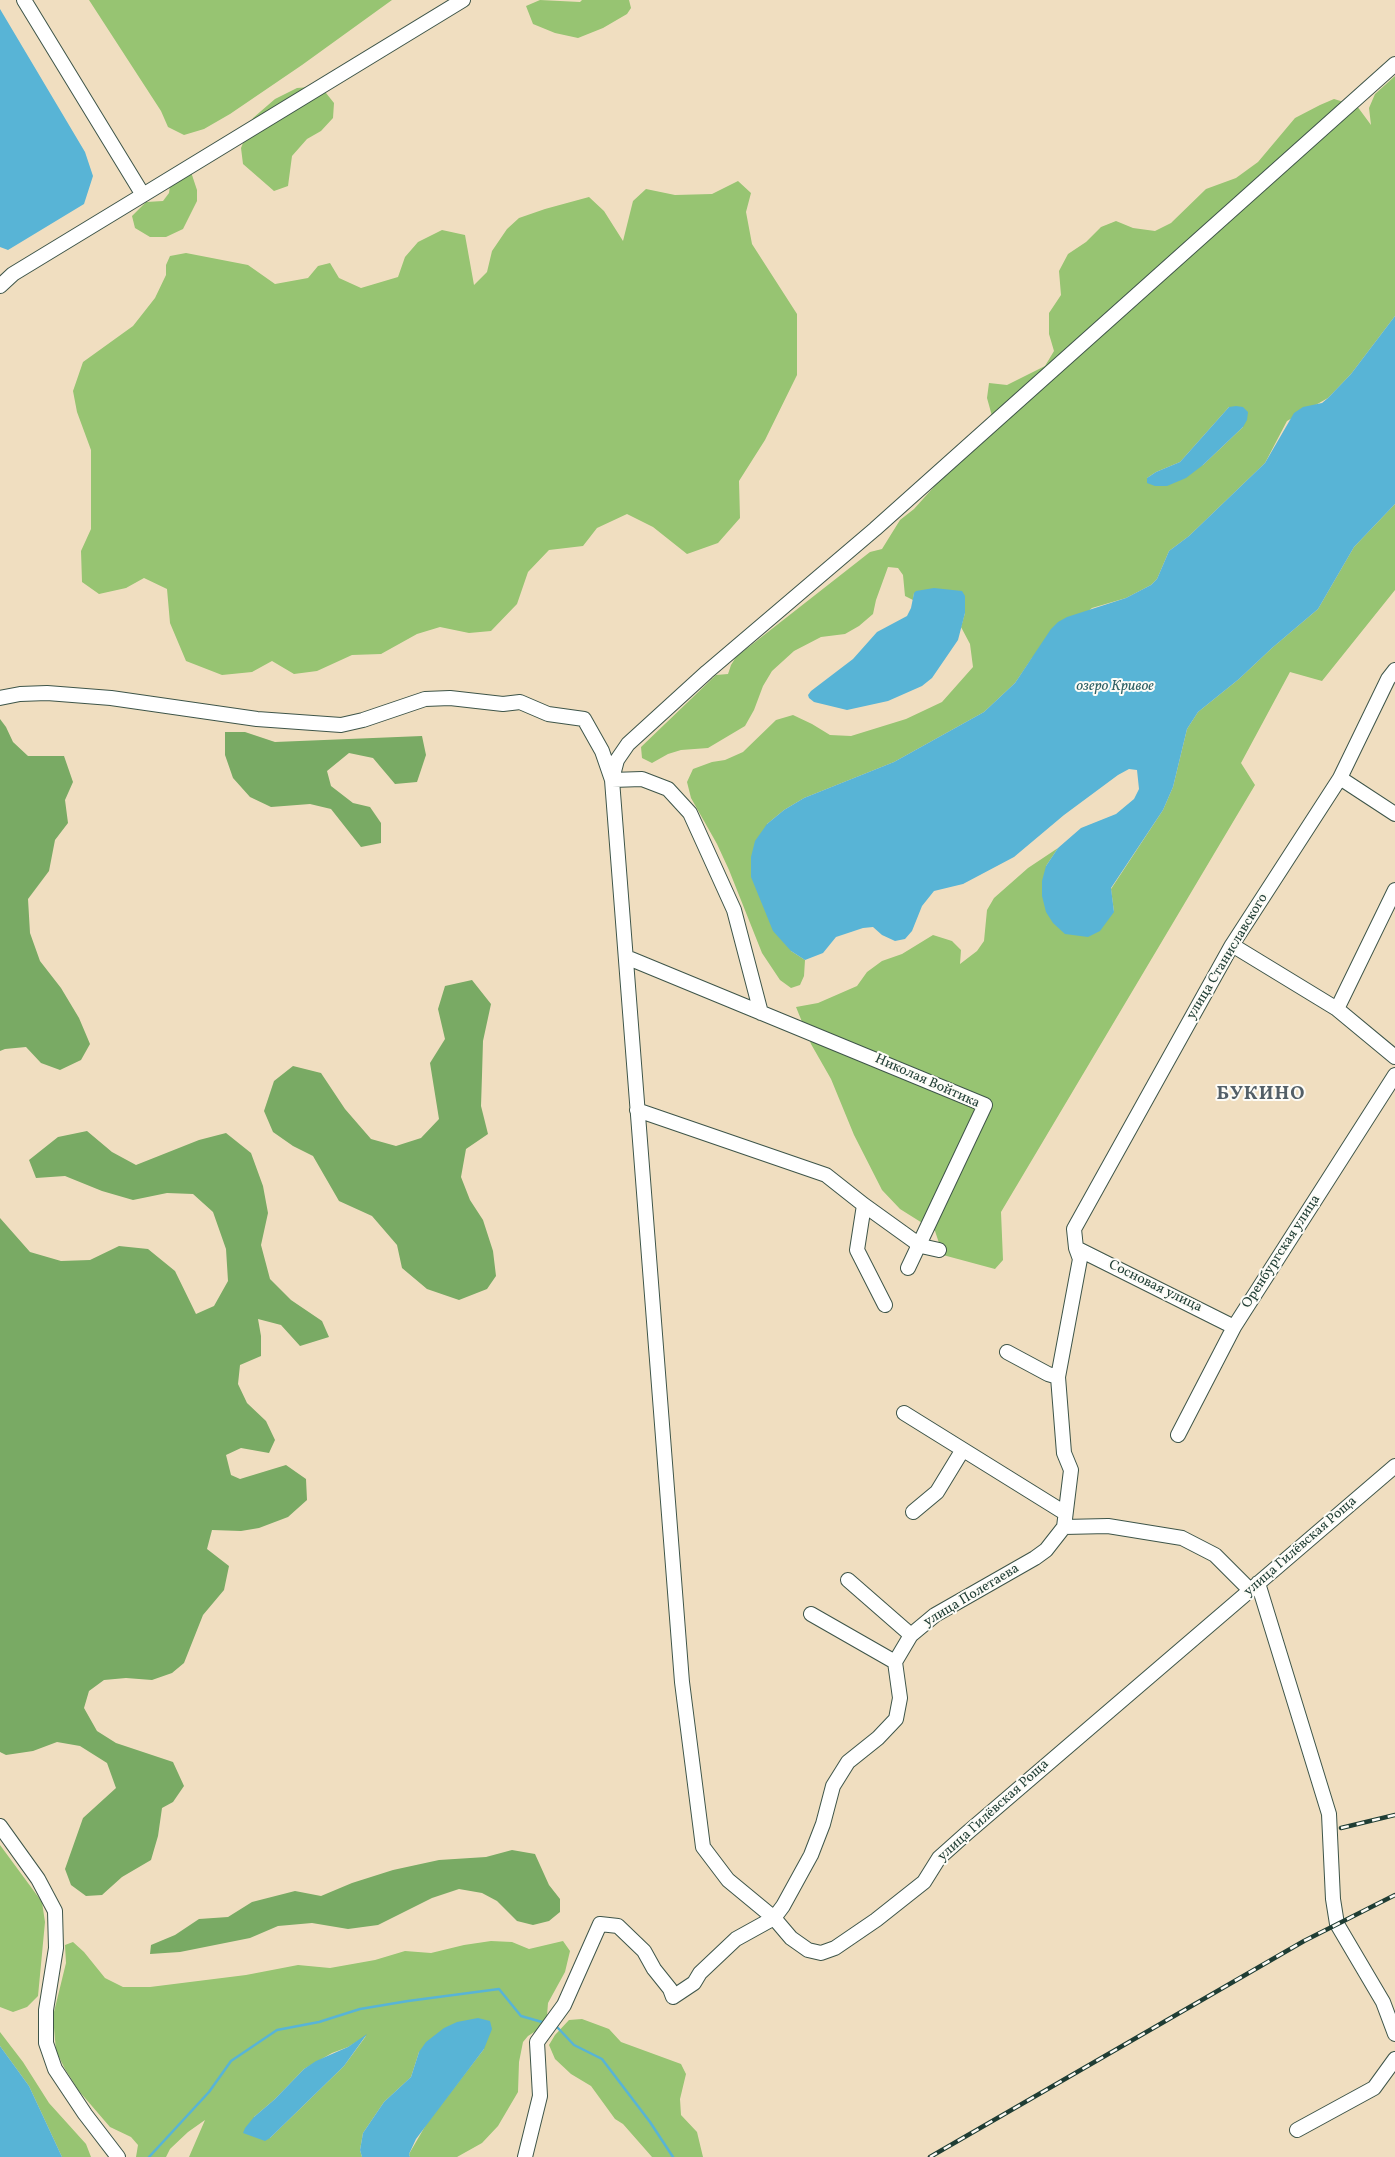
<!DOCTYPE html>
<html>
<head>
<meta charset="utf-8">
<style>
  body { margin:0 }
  canvas { display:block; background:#f0dec0 }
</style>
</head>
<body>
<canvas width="1395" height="2157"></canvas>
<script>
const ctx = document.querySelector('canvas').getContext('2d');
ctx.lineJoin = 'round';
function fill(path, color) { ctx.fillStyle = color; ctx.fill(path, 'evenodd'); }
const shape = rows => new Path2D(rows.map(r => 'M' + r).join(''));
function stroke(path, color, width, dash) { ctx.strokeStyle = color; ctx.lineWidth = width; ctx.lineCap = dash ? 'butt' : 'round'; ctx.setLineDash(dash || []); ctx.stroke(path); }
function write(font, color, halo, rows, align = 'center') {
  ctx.font = font + ' Vollkorn,serif'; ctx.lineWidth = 4; ctx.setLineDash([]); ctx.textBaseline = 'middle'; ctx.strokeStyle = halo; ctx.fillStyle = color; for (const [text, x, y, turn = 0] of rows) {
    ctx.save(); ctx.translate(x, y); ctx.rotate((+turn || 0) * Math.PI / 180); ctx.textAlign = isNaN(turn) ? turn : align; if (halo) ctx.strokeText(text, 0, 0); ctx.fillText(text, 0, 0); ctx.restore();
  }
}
const green = shape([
  [89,0,392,0,302,65,230,114,204,129,184,135,168,127,161,111],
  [540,0,580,2,582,0,629,0,631,8,627,14,603,28,578,38,555,33,533,24,526,6],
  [1395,76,1395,316,1351,374,1328,398,1287,421,1265,463,1189,536,1169,551,1157,579,1151,585,1126,598,1092,608,1032,658,1015,683,984,712,894,762,804,798,784,810,767,824,791,951,805,960,804,976,800,985,791,988,780,980,762,953,729,870,717,844,691,798,687,782,693,769,712,762,725,760,743,752,776,720,793,715,812,724,830,735,851,736,906,719,942,702,973,667,970,644,961,627,965,613,914,593,913,600,905,596,903,575,898,568,888,567,876,600,873,614,859,626,845,634,821,637,794,651,772,671,763,686,754,710,745,726,708,748,681,750,668,754,652,763,642,758,641,747,716,675,728,674,731,665,736,657,856,563,870,552,882,549,900,520,914,509,950,469,992,416,987,398,989,383,1007,385,1045,366,1054,351,1049,334,1049,313,1061,295,1059,271,1068,254,1086,242,1101,227,1116,221,1133,228,1155,231,1171,223,1206,189,1236,178,1258,162,1295,118,1320,105,1334,99,1357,106,1371,125,1369,108,1375,94],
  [1229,407,1243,427,1203,465,1147,478,1156,472,1180,462],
  [310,87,326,93,334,103,333,118,321,131,307,139,292,156,288,186,274,191,243,164,241,148,253,118,275,99,297,88],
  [189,166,197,190,197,201,183,229,166,237,150,237,135,228,132,216,146,202,163,201,169,193,171,178],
  [738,181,751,193,746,212,752,244,797,314,797,375,765,440,739,481,740,518,718,543,687,554,653,527,627,514,597,528,583,546,549,550,528,572,517,604,491,631,469,633,440,627,417,634,381,654,352,655,317,671,294,674,272,661,252,672,222,675,186,661,170,623,167,589,144,578,126,588,99,594,82,582,81,551,91,529,91,450,77,412,73,391,83,362,133,326,155,298,166,275,166,265,170,256,186,253,248,265,275,284,308,278,318,266,330,263,339,278,361,288,398,277,405,257,418,242,442,230,465,235,474,285,487,272,492,251,507,229,519,218,545,209,589,197,604,211,623,241,633,201,646,189,675,195,712,194],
  [1395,504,1395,590,1322,681,1290,672,1241,763,1255,785,1001,1212,1003,1260,995,1269,943,1255,935,1231,900,1209,882,1190,854,1135,831,1079,811,1044,796,1007,818,1003,857,986,867,972,882,961,902,954,933,935,952,941,961,950,960,964,977,951,984,941,987,910,994,898,1028,868,1058,848,1046,866,1114,912,1111,889,1163,810,1173,787,1187,729,1198,712,1239,679,1272,648,1318,609,1354,547],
  [0,1845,42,1902,45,1922,38,1996,27,2007,13,2012,0,2007],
  [491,1941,512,1942,529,1949,563,1941,570,1951,565,1972,548,2003,547,2016,539,2029,528,2036,523,2042,519,2062,518,2092,498,2126,482,2143,457,2157,410,2157,409,2154,427,2123,484,2049,419,2052,411,2077,384,2102,363,2133,360,2150,362,2157,189,2157,205,2120,188,2132,170,2149,166,2157,136,2157,138,2145,131,2137,110,2127,79,2091,65,2069,56,2051,53,2016,66,1963,65,1945,73,1942,84,1952,105,1978,123,1987,150,1987,246,1975,298,1965,330,1968,375,1960,405,1951,431,1953,464,1945],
  [366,2036,344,2066,270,2138,254,2117,275,2099,304,2069,332,2053,348,2047],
  [582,2019,609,2029,621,2042,681,2064,686,2074,680,2099,681,2115,697,2132,703,2157,652,2157,623,2124,615,2119,591,2086,571,2074,555,2059,549,2045,555,2035,569,2020],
  [0,2032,23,2062,49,2103,86,2144,91,2157,62,2157,29,2086,0,2046]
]);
const forest = shape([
  [0,719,6,727,13,742,28,756,64,756,73,782,65,800,68,823,55,840,49,871,28,899,30,933,40,961,61,988,79,1018,90,1044,81,1060,60,1070,41,1063,26,1047,5,1049,0,1051],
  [225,732,245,732,275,742,422,736,426,755,417,782,395,784,373,758,349,753,327,771,331,786,353,803,370,807,381,823,381,843,361,847,331,809,310,804,271,807,250,797,233,778,225,755],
  [472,980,491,1004,483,1041,482,1075,481,1106,488,1134,466,1149,461,1177,470,1200,483,1220,493,1251,496,1276,487,1289,459,1300,427,1289,402,1268,397,1245,372,1216,339,1201,313,1156,293,1146,273,1132,264,1111,274,1081,293,1066,321,1073,345,1109,371,1139,396,1146,421,1138,439,1119,430,1063,445,1039,438,1009,445,986],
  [87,1131,112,1152,136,1165,199,1140,226,1133,251,1153,263,1186,268,1213,261,1245,270,1279,291,1300,322,1321,329,1337,300,1346,281,1325,258,1319,261,1336,261,1356,240,1365,238,1384,247,1403,266,1421,275,1440,269,1453,241,1448,226,1455,231,1475,240,1479,286,1465,306,1479,307,1500,288,1517,259,1528,241,1531,212,1530,207,1549,229,1566,224,1590,203,1615,184,1663,172,1673,152,1680,126,1678,104,1680,89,1691,84,1708,97,1731,116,1743,173,1762,184,1786,173,1802,162,1808,158,1836,151,1860,122,1877,102,1895,86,1896,71,1885,65,1869,83,1818,116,1788,107,1763,80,1746,57,1742,33,1751,6,1755,0,1752,0,1218,30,1252,61,1261,90,1260,119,1246,148,1249,175,1271,196,1314,214,1306,228,1281,226,1249,213,1212,193,1194,167,1193,133,1200,102,1191,65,1176,36,1178,29,1160,58,1137],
  [512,1850,535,1854,549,1885,560,1899,560,1912,549,1921,533,1925,517,1921,497,1901,482,1893,459,1889,432,1898,378,1925,348,1929,312,1923,278,1926,250,1938,180,1952,150,1954,151,1945,175,1935,199,1919,228,1917,252,1902,295,1891,321,1896,352,1883,393,1870,439,1860,486,1857]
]);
const water = shape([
  [0,9,85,152,93,176,84,204,8,250,0,247],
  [1395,316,1395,504,1354,547,1318,609,1272,648,1239,679,1198,712,1187,729,1173,787,1163,810,1111,888,1114,912,1100,931,1088,937,1065,934,1053,923,1046,912,1042,896,1042,881,1046,866,1058,848,1081,828,1116,814,1134,799,1139,789,1137,770,1129,769,1118,775,1064,815,1014,857,963,884,934,891,922,906,912,931,905,939,895,941,882,935,873,927,863,928,836,937,823,953,805,960,791,951,773,931,751,877,751,857,755,841,767,824,784,810,804,798,894,762,984,712,1015,683,1051,629,1058,622,1067,617,1126,598,1151,585,1157,579,1169,551,1189,536,1265,463,1294,413,1303,407,1322,403,1328,398,1351,374],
  [1236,406,1243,407,1248,412,1247,420,1243,427,1203,465,1186,478,1167,486,1155,486,1147,483,1147,478,1156,472,1180,462,1229,407],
  [934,588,962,591,965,596,965,613,958,640,932,678,922,686,888,701,847,710,814,702,809,698,808,695,811,691,853,659,877,632,907,616,911,608,914,593,916,591],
  [478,2018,490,2021,492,2029,484,2049,416,2139,409,2154,410,2157,362,2157,360,2150,363,2133,384,2102,411,2077,419,2052,426,2042,444,2028,457,2022],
  [367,2034,344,2066,270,2138,265,2141,243,2133,245,2128,254,2117,275,2099,304,2069,316,2061,348,2047],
  [0,2046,29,2086,62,2157,0,2157]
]);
const stream = shape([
  [557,2027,574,2045,602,2059,650,2122,673,2157],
  [149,2157,209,2092,231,2061,277,2030,319,2022,360,2009,408,2001,499,1989,521,2016,542,2022]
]);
const minor = shape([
  [143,195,463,0],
  [0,286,13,274,143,195,24,0],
  [0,698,20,694,47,693,111,698,257,719,341,725,363,720,425,699,450,698,503,704,520,702,548,714,584,719,602,751,612,780,682,1682,703,1847,728,1880,774,1918,791,1938,808,1950,821,1953,835,1948,876,1920,924,1882,939,1858,967,1833,1395,1466],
  [1340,778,1395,814],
  [612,779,617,760,628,744,707,672,875,529,1395,64],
  [612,780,642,779,668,789,690,813,734,910,761,1013],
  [1232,945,1337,1009,1395,1057],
  [626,957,985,1105,908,1268],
  [1337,1009,1395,890],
  [637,1110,826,1175,864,1205,857,1250,885,1305],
  [864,1205,921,1246,939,1250],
  [1076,1248,1234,1327],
  [1007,1352,1048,1374,1058,1377],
  [904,1413,1065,1513],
  [1178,1435,1234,1327,1395,1075],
  [913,1512,937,1492,962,1451],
  [1064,1527,1108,1526,1182,1538,1215,1555,1250,1590],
  [848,1580,911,1635],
  [1258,1583,1329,1814,1333,1899,1337,1924,1383,2002,1395,2034],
  [811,1614,895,1662],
  [0,1826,38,1879,55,1911,56,1948,46,2010,46,2043,55,2069,85,2114,118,2157],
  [1297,2130,1374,2088,1395,2059],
  [525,2157,540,2096,537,2042,564,2005,600,1924,618,1926,644,1951,654,1969,670,1989,673,1997,694,1983,700,1973,736,1939,774,1918,783,1906,811,1855,823,1824,833,1786,848,1762,878,1738,896,1719,900,1698,895,1662,911,1635,935,1615,1035,1558,1046,1550,1064,1527,1071,1470,1064,1453,1058,1377,1080,1259,1076,1248,1074,1229,1232,945,1340,778,1388,679,1395,670]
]);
const rail = shape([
  [1341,1828,1395,1815],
  [930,2157,1304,1941,1395,1895]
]);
const streetNames = [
  ["улица Станиславского",1228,957,-59],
  ["Николая Войтика",927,1082,24],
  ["Оренбургская улица",1282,1252,-57],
  ["Сосновая улица",1155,1287,26],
  ["улица Гилёвская Роща",1301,1547,-41],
  ["улица Полетаева",972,1596,-31],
  ["улица Гилёвская Роща",994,1811,-42]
];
const waterNames = [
  ["озеро Кривое",1115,687]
];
const districtNames = [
  ["БУКИНО",1261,1096]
];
fill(green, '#97c472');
fill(forest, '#79aa64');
fill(water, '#58b4d6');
stroke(stream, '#58b4d6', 2.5);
stroke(minor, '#3e5549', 16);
stroke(minor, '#fff', 14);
stroke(rail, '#1f3d34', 4.5);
stroke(rail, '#fdfcf7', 2.5, [8]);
write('14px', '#1f3d34', '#fdfcf7', streetNames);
write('italic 15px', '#306165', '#fdfcf7', waterNames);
ctx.letterSpacing = '1px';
write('bold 19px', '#535f67', '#fdfcf7', districtNames);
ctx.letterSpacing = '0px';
</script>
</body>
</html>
